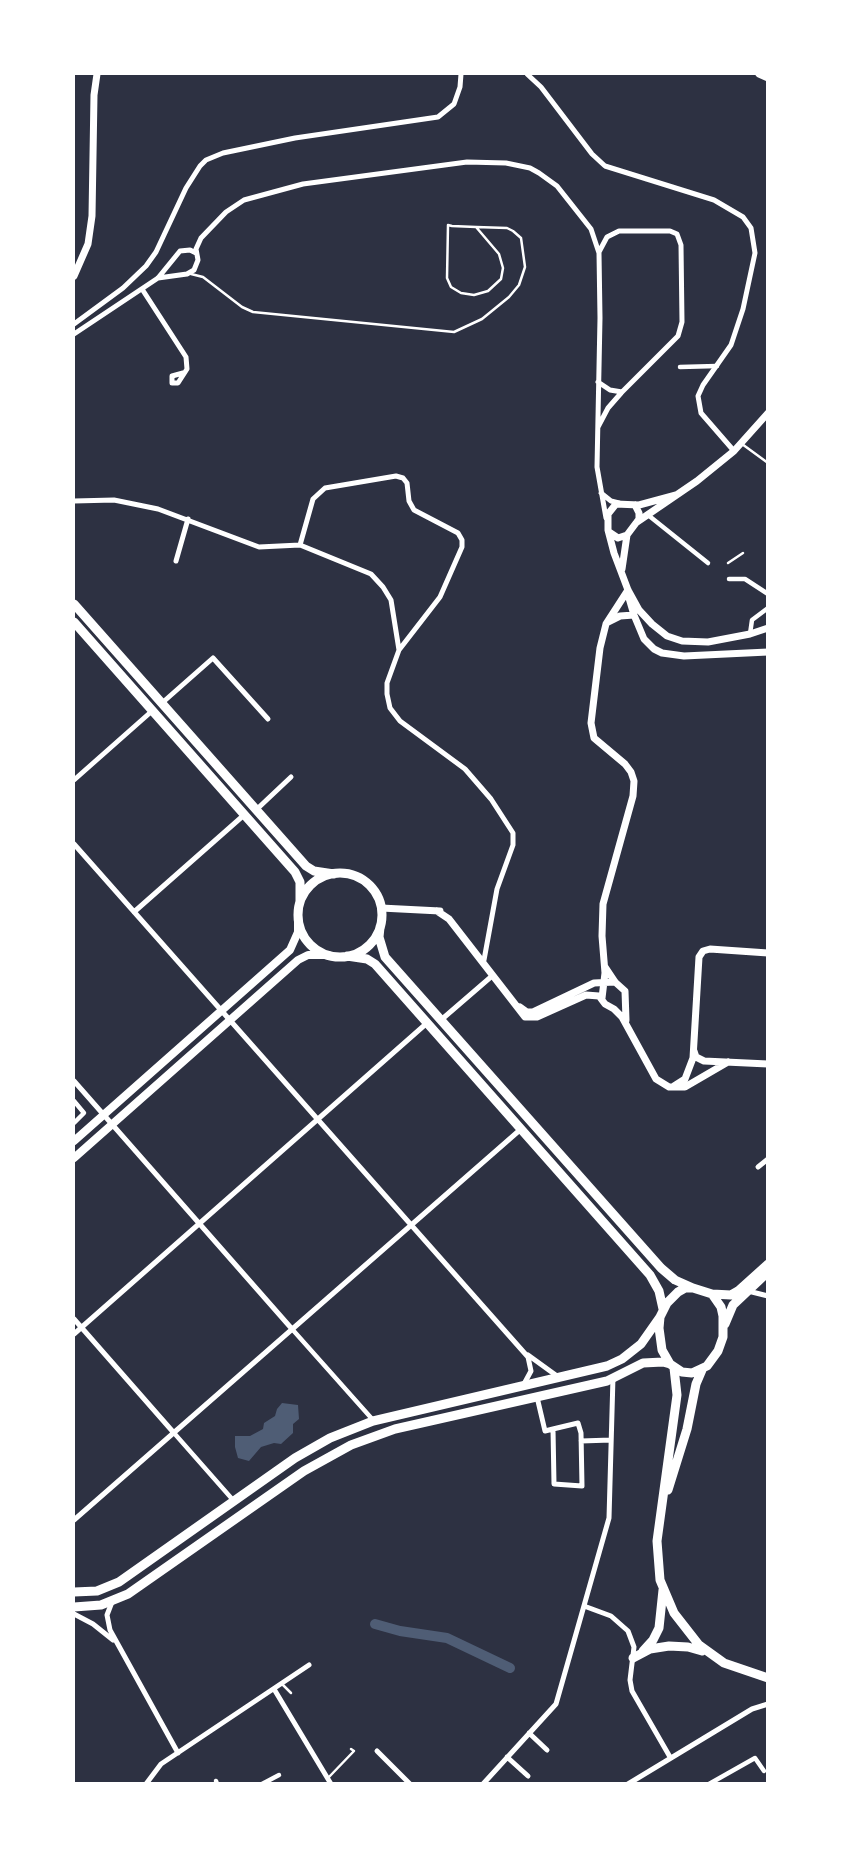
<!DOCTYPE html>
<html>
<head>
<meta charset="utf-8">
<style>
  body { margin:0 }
  #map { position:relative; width:841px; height:1857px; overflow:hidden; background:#2d3142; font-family:"Zilla Slab",serif }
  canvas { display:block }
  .frame { position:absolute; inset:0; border:75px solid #fff; pointer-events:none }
</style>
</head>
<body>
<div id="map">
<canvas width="841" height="1857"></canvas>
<div class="frame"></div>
</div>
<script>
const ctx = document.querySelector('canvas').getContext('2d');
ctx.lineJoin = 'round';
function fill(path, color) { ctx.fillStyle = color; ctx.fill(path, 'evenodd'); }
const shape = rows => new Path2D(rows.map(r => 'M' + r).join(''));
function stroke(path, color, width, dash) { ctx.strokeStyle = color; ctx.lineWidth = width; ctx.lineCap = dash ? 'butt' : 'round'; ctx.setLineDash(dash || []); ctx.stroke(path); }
const water = shape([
  [282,1403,298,1405,299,1419,293,1424,293,1433,281,1444,274,1443,261,1447,249,1461,238,1458,235,1447,235,1436,250,1436,263,1429,264,1423,275,1416,277,1409]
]);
const canal = shape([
  [375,1624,400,1631,447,1638,510,1668]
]);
const service = shape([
  [191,274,203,277,242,307,253,312,454,332,482,319,509,297,519,285,525,267,521,238,513,231,507,228,476,227,452,226,448,225,447,278,451,287,461,293,474,295,488,291,501,279,503,268,499,254,476,227],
  [742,444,768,463],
  [728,563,743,553],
  [282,1684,291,1693],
  [329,1777,354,1751,351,1749]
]);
const pedestrian = shape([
  [680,367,717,366],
  [648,515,708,563],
  [729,579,745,579,768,594],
  [750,634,752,620,768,608],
  [74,1101,84,1113,74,1123],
  [292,1329,373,1420],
  [174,1433,233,1500],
  [216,1781,217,1784],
  [262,1784,279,1775],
  [709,1784,755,1758,764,1771]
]);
const minor = shape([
  [527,74,541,87,592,154,605,166,714,200,743,217,751,228,755,253,743,309,731,345,703,385,698,396,701,413,734,451],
  [158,278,187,274,194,270,198,260,196,249,201,238,226,212,244,200,303,184,467,162,506,163,530,168,539,173,557,186,591,229,599,253,600,318,597,467,606,518],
  [142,289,186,357,187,369,178,383,172,383,172,376,183,373],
  [74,324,123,288,146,266,156,252,186,188,200,166,206,160,223,153,295,138,438,117,454,104,460,87,461,74],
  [74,334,158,278,180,251,190,250,196,253],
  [598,382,610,390,622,392],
  [598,427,608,408,622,392,678,336,682,322,681,245,677,234,670,231,619,231,607,237,599,252],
  [601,493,611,501,619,503],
  [74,501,114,500,158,509,259,547,300,545,371,574,383,587,391,600,399,650,387,683,387,694,390,708,400,721,465,769,491,799,513,833,513,845,497,889,484,960],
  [300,545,313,499,325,488,396,476,403,478,407,483,409,501,414,510,458,533,462,540,462,547,440,597,399,650],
  [176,561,188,519],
  [162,703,213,658,268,719],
  [74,780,152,711],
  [256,810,291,777],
  [74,844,528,1357,531,1371,524,1384],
  [134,912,244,815],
  [441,1020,492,976],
  [74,1081,292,1329],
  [758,1167,768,1159],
  [748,1291,768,1296],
  [74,1319,174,1433],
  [74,1334,427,1023],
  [528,1355,557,1376],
  [537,1397,545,1431,553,1429,578,1423,581,1433,582,1486,554,1484,553,1429],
  [581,1441,611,1440],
  [74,1520,521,1129],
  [112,1602,107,1615,110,1630,178,1753],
  [584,1606,611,1616,628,1631,634,1647,630,1680,632,1691,670,1757],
  [74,1614,93,1624,113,1640],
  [274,1689,331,1784],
  [529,1733,547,1750],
  [377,1751,410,1784],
  [507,1757,528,1776],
  [146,1784,161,1764,309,1665],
  [483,1784,556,1704,609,1518,613,1377],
  [628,1784,752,1709,768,1704]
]);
const tertiary = shape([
  [759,74,768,78],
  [74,276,88,244,92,216,94,95,97,74],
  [676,495,639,505,616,504,608,514,608,530,614,553,628,590,639,610,652,624,667,636,682,641,708,642,750,634,768,628],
  [637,522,697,481,734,451,768,413],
  [609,532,618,538,627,535,639,519,639,513,635,505],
  [622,569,627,535],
  [629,598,634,615,644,639,654,649,662,653,684,656,768,652],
  [608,622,620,616,634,615],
  [381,908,440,911],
  [437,911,449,919,525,1017,537,1017,586,995,599,996,605,1004,614,1009,622,1017,656,1079,669,1087,685,1087,728,1062],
  [605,967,615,982,625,991,626,1020],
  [602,998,605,973,602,936,603,904,633,796,634,781,631,772,625,764,594,738,591,723,600,648,606,624,628,590],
  [520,1007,527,1012,533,1012,594,983,615,982],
  [694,1051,696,1057,704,1061,768,1064],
  [674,1086,685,1079,693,1058,699,957,703,951,710,949,768,953]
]);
const secondary = shape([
  [74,1141,290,950,298,932,298,922],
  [74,1158,298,960,308,955,328,955]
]);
const primary = shape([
  [74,604,306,866,314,871,334,874],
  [74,622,295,872,300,882,300,902],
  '298 915a42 42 0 1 1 84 0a42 42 0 1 1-84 0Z',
  [380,927,379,937,385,957,661,1268,675,1280,693,1288],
  [347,956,367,959,375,964,650,1275,659,1291,663,1309],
  [685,1288,693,1288,712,1294,721,1307,723,1316,723,1337,718,1351,707,1366,692,1373,682,1372,670,1364,662,1350,659,1328,660,1317,667,1303,678,1292,685,1288],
  [712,1294,731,1295,738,1291,768,1264],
  [725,1324,733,1305,768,1272],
  [674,1368,677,1395,657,1541,660,1580,674,1613,699,1645,724,1663,768,1678],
  [668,1490,687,1429,696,1384,702,1370],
  [74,1592,97,1591,119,1582,295,1458,330,1438,373,1421,607,1366,622,1359,641,1344,660,1317],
  [74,1607,101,1605,128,1594,304,1471,351,1445,395,1429,607,1381,643,1363,663,1362,670,1364],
  [643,1651,653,1640,659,1628,663,1590],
  [633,1658,650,1649,669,1646,688,1647,702,1651]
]);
fill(water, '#4f5d75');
stroke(canal, '#4f5d75', 10);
stroke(service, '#fff', 2.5);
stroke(pedestrian, '#fff', 4.5);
stroke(minor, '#fff', 5);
stroke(tertiary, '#fff', 7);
stroke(secondary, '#fff', 8);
stroke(primary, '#fff', 9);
</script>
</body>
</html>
